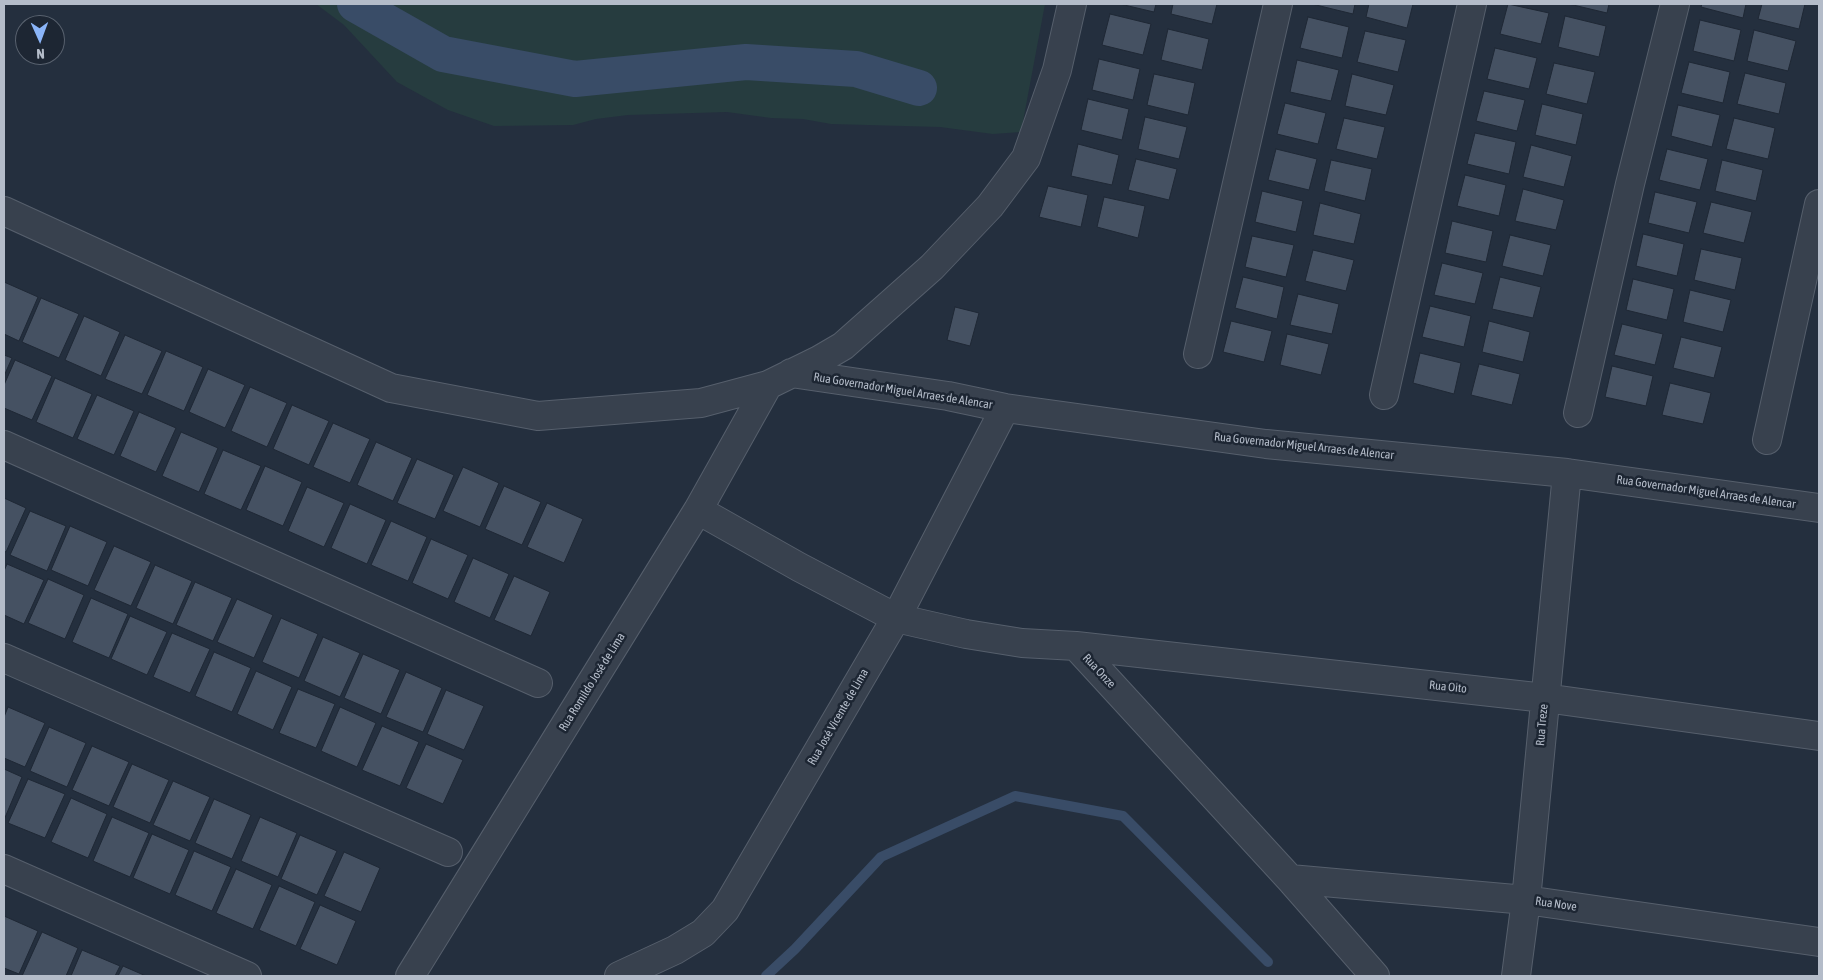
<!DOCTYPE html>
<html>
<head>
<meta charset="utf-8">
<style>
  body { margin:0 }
  #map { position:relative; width:1823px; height:980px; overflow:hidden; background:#242f3e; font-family:"Asap Condensed",sans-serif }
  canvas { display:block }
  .frame { position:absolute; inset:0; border:5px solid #b4bcc9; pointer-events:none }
  .north { position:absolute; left:15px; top:15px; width:50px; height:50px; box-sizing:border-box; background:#1d2633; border:1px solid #59626f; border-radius:50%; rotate:178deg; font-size:14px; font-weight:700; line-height:20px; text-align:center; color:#b4bcc9 }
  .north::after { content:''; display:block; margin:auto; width:18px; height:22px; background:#8ab4f8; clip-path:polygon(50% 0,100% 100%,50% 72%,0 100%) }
</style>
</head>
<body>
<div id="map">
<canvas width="1823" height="980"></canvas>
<div class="frame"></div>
<div class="north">N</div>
</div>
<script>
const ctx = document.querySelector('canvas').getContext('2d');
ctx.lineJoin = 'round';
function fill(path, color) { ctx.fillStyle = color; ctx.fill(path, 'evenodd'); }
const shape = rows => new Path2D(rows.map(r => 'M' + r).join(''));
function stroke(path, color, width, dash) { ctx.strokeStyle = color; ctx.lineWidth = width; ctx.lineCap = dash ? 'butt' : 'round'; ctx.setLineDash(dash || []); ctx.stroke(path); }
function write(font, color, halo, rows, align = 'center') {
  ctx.font = font + ' "Asap Condensed",sans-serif'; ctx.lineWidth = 5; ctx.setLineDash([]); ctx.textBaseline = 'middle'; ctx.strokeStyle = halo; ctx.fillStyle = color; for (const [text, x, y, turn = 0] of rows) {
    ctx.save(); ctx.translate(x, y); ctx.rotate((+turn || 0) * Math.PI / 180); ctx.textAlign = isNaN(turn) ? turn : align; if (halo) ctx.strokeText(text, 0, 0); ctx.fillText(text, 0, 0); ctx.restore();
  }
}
const green = shape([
  [316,4,1045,4,1021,132,993,134,940,127,831,124,803,119,771,118,727,112,628,115,596,119,573,125,494,126,448,110,397,82,344,25]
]);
const stream = shape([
  [766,976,795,949,881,857,1015,796,1123,816,1268,962]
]);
const canal = shape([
  [355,4,443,54,575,79,746,62,856,69,919,88]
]);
const building = shape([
  [1120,4,1156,4,1154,12,1120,4],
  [1173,4,1217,4,1212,24,1171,14,1173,4],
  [1312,4,1355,4,1353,14,1312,4],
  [1369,4,1413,4,1407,28,1366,17,1369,4],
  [1508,4,1549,13,1541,44,1500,34,1508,4],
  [1569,4,1609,4,1607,13,1569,4],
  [1702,4,1746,4,1743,18,1701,7,1702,4],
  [1762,4,1805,4,1799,29,1758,19,1762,4],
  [1110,14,1151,24,1143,55,1102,45,1110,14],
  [1565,16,1606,26,1599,57,1558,47,1565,16],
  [1308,17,1349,27,1342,58,1300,48,1308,17],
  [1700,20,1741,30,1734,61,1693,51,1700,20],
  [1168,29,1209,39,1202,70,1161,60,1168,29],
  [1754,30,1796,41,1788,71,1747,61,1754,30],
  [1365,31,1406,40,1398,72,1357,62,1365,31],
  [1495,48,1537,58,1529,89,1487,79,1495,48],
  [1099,59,1140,69,1133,100,1092,90,1099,59],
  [1297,60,1339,70,1331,101,1290,92,1297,60],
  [1689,62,1730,72,1723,103,1681,93,1689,62],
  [1554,63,1595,72,1587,104,1546,94,1554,63],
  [1745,73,1786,83,1779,114,1737,104,1745,73],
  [1154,74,1195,83,1188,115,1147,105,1154,74],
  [1352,74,1394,85,1386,115,1345,106,1352,74],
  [1484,91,1525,100,1517,131,1476,121,1484,91],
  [1088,99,1129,109,1122,140,1081,130,1088,99],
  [1285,103,1326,113,1318,144,1277,134,1285,103],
  [1542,104,1583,114,1576,145,1535,135,1542,104],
  [1678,105,1720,115,1712,147,1671,136,1678,105],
  [1145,117,1187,127,1179,159,1138,149,1145,117],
  [1344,118,1385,127,1377,159,1336,149,1344,118],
  [1734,118,1775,128,1768,159,1726,149,1734,118],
  [1475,133,1516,142,1509,174,1467,164,1475,133],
  [1078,144,1119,155,1112,185,1071,176,1078,144],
  [1531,145,1572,156,1564,187,1523,177,1531,145],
  [1276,149,1317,159,1309,190,1268,180,1276,149],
  [1667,149,1708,159,1700,190,1659,180,1667,149],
  [1136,159,1177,169,1169,200,1128,190,1136,159],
  [1331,160,1372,169,1365,201,1324,191,1331,160],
  [1722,160,1763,170,1756,201,1715,191,1722,160],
  [1465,175,1506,185,1499,216,1457,206,1465,175],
  [1048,186,1088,195,1081,227,1039,217,1048,186],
  [1523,189,1564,200,1556,230,1515,221,1523,189],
  [1262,191,1303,201,1296,232,1255,222,1262,191],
  [1655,192,1697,202,1689,233,1648,223,1655,192],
  [1104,197,1145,206,1138,238,1097,227,1104,197],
  [1711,202,1752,212,1744,243,1703,233,1711,202],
  [1320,203,1361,214,1354,244,1313,235,1320,203],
  [1452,221,1493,231,1486,262,1445,253,1452,221],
  [1643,234,1684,244,1677,276,1636,266,1643,234],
  [1510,235,1551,245,1543,276,1502,266,1510,235],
  [1252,236,1294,245,1286,277,1245,267,1252,236],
  [1701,249,1742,258,1735,290,1694,280,1701,249],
  [1313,250,1354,260,1346,291,1305,281,1313,250],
  [1442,263,1483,273,1475,304,1434,295,1442,263],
  [1243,277,1284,287,1277,319,1235,308,1243,277],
  [1500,277,1541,287,1533,318,1492,309,1500,277],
  [1633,279,1674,289,1667,320,1626,310,1633,279],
  [4,282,38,297,19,341,4,334,4,282],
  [1690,290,1731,300,1723,332,1683,322,1690,290],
  [1298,294,1339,304,1332,334,1290,325,1298,294],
  [41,298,79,314,59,358,22,342,41,298],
  [1430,306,1471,316,1464,347,1422,337,1430,306],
  [955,307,979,313,970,346,947,340,955,307],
  [84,316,120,332,101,376,65,360,84,316],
  [1231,321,1272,331,1264,362,1223,352,1231,321],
  [1489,321,1530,332,1523,362,1482,352,1489,321],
  [1622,324,1663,334,1655,365,1614,355,1622,324],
  [1287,334,1329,344,1321,375,1280,365,1287,334],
  [125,335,162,351,142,394,105,379,125,335],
  [1681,337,1722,347,1714,378,1673,368,1681,337],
  [166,351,203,367,184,411,147,395,166,351],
  [1420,353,1461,363,1454,394,1413,383,1420,353],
  [4,355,12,358,4,376,4,355],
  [15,360,52,376,32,420,4,408,4,385,15,360],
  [1479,364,1520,374,1512,405,1471,395,1479,364],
  [1612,366,1653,376,1646,406,1605,397,1612,366],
  [208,369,245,385,225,428,189,412,208,369],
  [55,378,92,394,73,438,36,422,55,378],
  [1670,383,1711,393,1703,424,1662,415,1670,383],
  [250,387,287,403,267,447,231,431,250,387],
  [97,395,134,411,114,455,77,439,97,395],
  [292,405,329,421,309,465,273,449,292,405],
  [139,412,176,428,156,472,120,456,139,412],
  [333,423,370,439,350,483,313,467,333,423],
  [181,432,218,448,199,492,162,476,181,432],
  [376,442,412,458,393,501,357,485,376,442],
  [223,450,261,466,241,510,204,494,223,450],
  [417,459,454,475,435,519,397,503,417,459],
  [265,466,302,482,283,526,246,510,265,466],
  [463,467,499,483,480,527,443,511,463,467],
  [504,486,541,502,522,545,485,529,504,486],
  [307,487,344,503,324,547,288,531,307,487],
  [4,498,26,508,6,552,4,551,4,498],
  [547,503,583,519,564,563,527,547,547,503],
  [350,504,386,520,367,564,331,548,350,504],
  [30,511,66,526,47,571,10,555,30,511],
  [391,521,427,537,408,581,371,565,391,521],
  [70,526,107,542,88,586,51,570,70,526],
  [431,539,468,555,448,599,412,583,431,539],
  [114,546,151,562,131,606,94,590,114,546],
  [473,558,509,574,490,618,454,602,473,558],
  [7,564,44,580,24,624,4,615,4,571,7,564],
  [155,565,192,581,173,624,136,608,155,565],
  [514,576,550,592,531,636,494,620,514,576],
  [48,579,84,595,65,639,28,623,48,579],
  [195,582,232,598,213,641,176,625,195,582],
  [91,598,128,614,109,658,72,642,91,598],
  [237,599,273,615,254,658,217,642,237,599],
  [130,616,167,632,147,675,111,659,130,616],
  [281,618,318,634,299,678,262,662,281,618],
  [172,633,210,649,190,693,153,677,172,633],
  [323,637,360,653,340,697,304,681,323,637],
  [214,652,251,668,232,712,195,696,214,652],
  [363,654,400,670,381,714,344,698,363,654],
  [256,671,292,687,273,730,237,714,256,671],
  [406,672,442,688,423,732,386,717,406,672],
  [298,689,335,704,316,748,279,733,298,689],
  [446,690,484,706,464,750,427,734,446,690],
  [8,707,45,723,25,767,4,758,4,717,8,707],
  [340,707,376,723,357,767,321,751,340,707],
  [382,726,419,742,400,786,362,770,382,726],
  [49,727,86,743,67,787,30,771,49,727],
  [426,744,463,760,443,804,406,788,426,744],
  [92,746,129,762,109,806,72,790,92,746],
  [132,764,169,780,150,823,113,807,132,764],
  [4,769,22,777,4,820,4,769],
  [28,779,65,794,45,838,8,823,28,779],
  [173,781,210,797,190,841,153,825,173,781],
  [71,798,107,814,88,858,51,842,71,798],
  [214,799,251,815,232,859,195,843,214,799],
  [112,817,149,833,130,877,93,861,112,817],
  [260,817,297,833,278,877,241,861,260,817],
  [152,834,189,850,170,894,133,878,152,834],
  [300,835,337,851,317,895,281,879,300,835],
  [194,851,231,867,212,911,175,895,194,851],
  [344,852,380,868,361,912,324,896,344,852],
  [236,869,272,885,253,929,216,913,236,869],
  [279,886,315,902,296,946,259,930,279,886],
  [320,905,356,921,337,965,300,949,320,905],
  [4,916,38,931,19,974,4,968,4,916],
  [42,932,78,948,66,976,22,976,42,932],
  [82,950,120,966,115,976,71,976,82,950],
  [123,966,146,976,118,976,123,966]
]);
const minor = shape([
  [4,211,391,388,538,416,701,403,768,385,819,360,843,346,932,267,990,206,1026,158,1057,70,1072,4],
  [1198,354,1278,4],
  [791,373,948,396,1005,408,1266,444,1567,473,1819,508],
  [1384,395,1472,4],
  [1578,413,1630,184,1675,4],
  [1767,440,1819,204],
  [4,445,538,683],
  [698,510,799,567,896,618,966,634,1022,643,1076,646,1290,879,1375,976],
  [1076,646,1545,698,1819,736],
  [4,658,448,852],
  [4,869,247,976],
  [1290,879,1526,900,1819,942],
  [410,976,698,510,768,385],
  [619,976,675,950,703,933,725,910,896,618,1005,408],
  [1516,976,1526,900,1567,473]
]);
const streetNames = [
  ["Rua Governador Miguel Arraes de Alencar",903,391,9],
  ["Rua Governador Miguel Arraes de Alencar",1304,446,6],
  ["Rua Governador Miguel Arraes de Alencar",1706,492,8],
  ["Rua Onze",1099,671,47],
  ["Rua Romildo José de Lima",592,682,-58],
  ["Rua Oito",1448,687,6],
  ["Rua José Vicente de Lima",838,717,-60],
  ["Rua Treze",1542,725,-85],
  ["Rua Nove",1556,904,8]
];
fill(green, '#263c3f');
stroke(stream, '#394c67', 10);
stroke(canal, '#394c67', 36);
fill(building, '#455162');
stroke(building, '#1f2835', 1);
stroke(minor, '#565f6c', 30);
stroke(minor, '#38414e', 28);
write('12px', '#b4bcc9', '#1d2633', streetNames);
</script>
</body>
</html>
